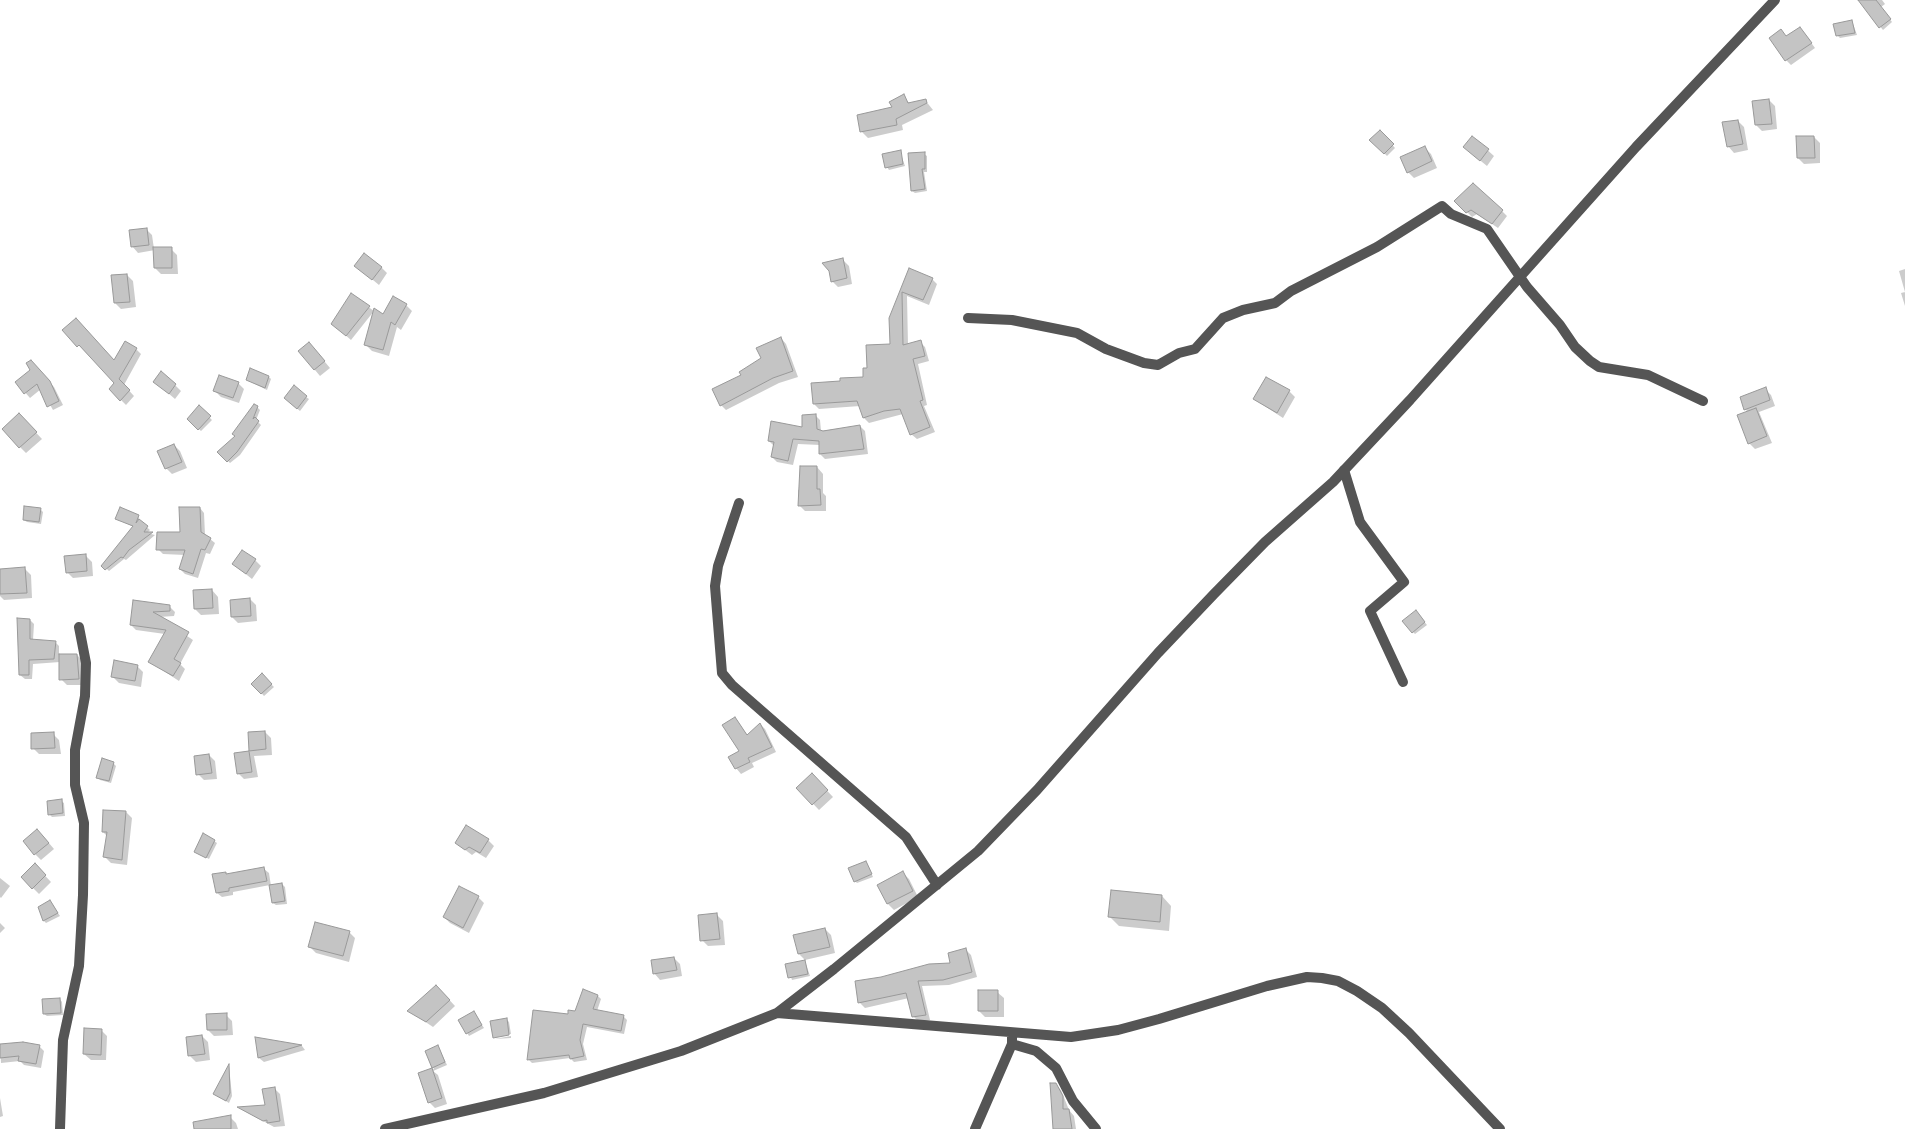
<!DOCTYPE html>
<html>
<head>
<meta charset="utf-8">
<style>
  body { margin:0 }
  canvas { display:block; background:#fff }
</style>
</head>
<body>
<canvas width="1905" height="1129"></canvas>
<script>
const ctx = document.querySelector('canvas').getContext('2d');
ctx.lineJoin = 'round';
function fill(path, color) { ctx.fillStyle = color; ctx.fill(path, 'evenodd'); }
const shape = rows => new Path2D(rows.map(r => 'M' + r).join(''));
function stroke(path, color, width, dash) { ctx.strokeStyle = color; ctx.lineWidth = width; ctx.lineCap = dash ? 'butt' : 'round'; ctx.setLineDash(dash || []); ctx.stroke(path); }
const shadow = shape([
  [1859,0,1882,0,1885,4,1881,7,1892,22,1883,30],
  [1852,21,1857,35,1840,38,1837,35],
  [1804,33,1815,48,1791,65,1786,60,1787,38],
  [903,96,910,104,925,100,933,110,902,125,903,130,868,138,862,132,858,116,893,107],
  [1769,100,1775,106,1777,129,1762,131,1756,125],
  [1738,121,1744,127,1748,150,1734,153,1728,146],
  [1380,131,1395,148,1387,156,1371,140],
  [1473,137,1494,156,1487,166,1471,153],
  [1814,137,1820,143,1820,163,1804,164,1798,158],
  [1425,148,1431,154,1437,168,1414,178,1408,172],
  [900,152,905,166,889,170,887,167],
  [924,154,927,156,927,172,924,172,927,191,915,193,912,191],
  [1456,201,1502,211,1507,216,1498,228,1477,214,1472,217],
  [146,229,152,235,154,249,171,249,177,255,178,274,161,274,155,268,155,250,138,253,132,246],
  [843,260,849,266,852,284,838,287,832,281,830,270],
  [356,266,381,267,387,273,379,285],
  [1905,269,1905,306,1901,293,1905,292,1899,271],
  [910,270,932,279,937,284,929,305,907,296,908,345,920,342,925,347,929,361,918,364,927,405,924,406,935,432,917,439,911,434,903,414,869,423,864,418,860,406,819,409,814,404,841,382,865,378,868,369,891,345,890,318],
  [127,275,133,281,136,307,121,309,115,303],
  [352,295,374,311,351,340,337,328],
  [406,305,412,311,401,330,397,327,389,356,372,351,366,345,383,316],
  [64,330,115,361,136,349,141,354,124,385,134,396,126,405,110,389,116,383],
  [781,338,786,344,798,377,779,383,726,410,721,405,743,376,763,359],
  [315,350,330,368,320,376,300,352],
  [30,362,54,387,63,405,53,410,41,389,30,398,16,382,31,370],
  [269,377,271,379,267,390,247,380],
  [155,382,175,385,181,391,175,399],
  [238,383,244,389,239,403,221,397,215,391],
  [1765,389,1771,395,1775,406,1759,412,1772,443,1755,449,1749,443,1748,412,1745,409],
  [1289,391,1295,397,1283,418,1254,399],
  [306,397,309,399,300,411,288,401],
  [199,407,212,420,201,431,188,419],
  [257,407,260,410,256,420,261,425,240,455,230,463,219,452,236,436],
  [815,415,820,420,821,431,860,426,865,431,868,454,825,459,820,454,820,445,798,444,793,465,777,462,772,457,774,446,769,441,804,428],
  [25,421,42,439,26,453,20,447],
  [174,445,180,451,187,468,172,474,166,468],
  [817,467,823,474,823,493,826,496,826,511,805,511,799,505,798,490,801,490],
  [200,508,204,513,205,535,215,543,210,554,206,553,198,578,185,574,180,569,185,555,163,554,158,549,181,533],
  [40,509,43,512,41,524,27,522,24,520],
  [138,516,140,521,150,530,147,533,155,535,126,560,124,559,109,571,103,565,134,527,117,519],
  [86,556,92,562,93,576,73,578,67,572],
  [255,560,261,566,252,579,233,564],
  [25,569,31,575,32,598,4,600,0,596,0,570],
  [212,590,218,597,219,614,201,615,195,609],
  [250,599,256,605,257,621,238,623,232,617],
  [134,602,169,606,175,612,174,616,159,617,193,640,180,664,185,669,179,681,150,662,165,634,136,630,131,625],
  [1418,614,1427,625,1415,634,1413,632],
  [30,620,34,624,33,640,55,642,59,646,59,655,77,655,83,661,84,685,67,685,61,679,60,662,33,664,32,679,25,679,20,675],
  [137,666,143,672,141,687,119,683,113,677],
  [262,675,274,687,264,696,253,684],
  [735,719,748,736,760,724,765,729,776,752,752,763,754,767,741,774,736,768,741,752],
  [265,732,271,738,272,755,254,756,258,777,244,779,238,773,235,754,250,752,250,733],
  [53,734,59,740,61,754,39,754,33,748],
  [209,755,215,761,217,779,204,780,198,774],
  [113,763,116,766,111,783,100,780,98,777],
  [818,781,833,797,819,810,798,788],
  [61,801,64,803,65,816,52,817,50,815],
  [126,812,132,818,127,865,111,863,105,857,107,836,103,832],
  [43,836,54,849,41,860,35,854],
  [488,840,494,846,486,858,476,852,472,855,456,843],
  [214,841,217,843,209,859,195,851],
  [866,862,873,877,857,883,855,881],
  [35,865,51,882,39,894,22,877],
  [264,869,269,873,271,886,282,884,285,887,287,904,276,905,273,903,270,885,233,892,233,895,222,897,217,893,227,875],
  [903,873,909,879,918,897,894,910,888,904],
  [0,878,10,886,1,898,0,897],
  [1162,896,1171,906,1169,931,1119,926,1110,917],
  [478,897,484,903,469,933,450,923,444,917],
  [50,901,60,916,46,923,44,921],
  [717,915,723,921,725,945,708,946,702,940],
  [0,923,5,928,0,933],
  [825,929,831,935,835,953,805,960,799,954],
  [349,932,355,938,349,962,316,953,310,947],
  [966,950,971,955,977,977,949,985,922,986,930,1020,919,1022,913,1016,909,998,865,1008,860,1003,857,982,952,964],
  [674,958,680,964,682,976,660,980,654,973],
  [805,961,810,976,792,980,787,965],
  [442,992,455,1006,433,1027,409,1011],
  [997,992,1004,998,1004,1017,985,1017,979,1011],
  [598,996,601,999,597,1011,623,1016,627,1020,624,1034,587,1027,583,1044,587,1060,574,1062,570,1058,532,1063,528,1059,569,1015,576,1013],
  [60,999,62,1002,63,1015,47,1016,44,1014],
  [474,1013,484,1028,469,1036,460,1021],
  [226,1015,232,1021,233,1035,214,1036,208,1030],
  [507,1020,509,1022,511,1034,494,1036],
  [101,1030,107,1036,106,1060,91,1060,84,1054],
  [202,1036,208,1042,210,1060,196,1062,190,1056],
  [511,1036,511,1038,495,1039],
  [256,1039,302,1046,305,1050,264,1062,259,1058],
  [0,1045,39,1046,44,1051,41,1068,24,1065,20,1061,1,1063],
  [438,1046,447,1065,433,1071,438,1075,447,1104,435,1108,429,1102,419,1074,434,1069,426,1051],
  [229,1066,232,1096,229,1103,214,1094],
  [1055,1084,1061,1090,1069,1110,1074,1116,1076,1129,1054,1129],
  [274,1088,280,1094,285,1126,274,1127,239,1108,266,1106],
  [0,1098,3,1116,0,1117],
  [230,1117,236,1123,238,1129,209,1129]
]);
const building = shape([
  [1858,0,1876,0,1891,19,1879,28,1858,0],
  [1852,20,1855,33,1836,36,1833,24,1852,20],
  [1800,27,1812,43,1785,61,1769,38,1781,29,1786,36,1800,27],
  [904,94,908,103,926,99,927,103,896,119,897,125,860,132,857,115,892,107,889,102,904,94],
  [1769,99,1772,124,1755,125,1752,101,1769,99],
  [1738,120,1743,144,1727,147,1722,122,1738,120],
  [1380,130,1394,144,1384,154,1369,140,1380,130],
  [1472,136,1489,149,1480,161,1463,147,1472,136],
  [1796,136,1814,136,1815,158,1797,158,1796,136],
  [1425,146,1432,161,1407,173,1400,157,1425,146],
  [901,150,903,164,885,168,882,154,901,150],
  [925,152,925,169,922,169,925,189,911,191,908,153,925,152],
  [1473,183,1503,210,1492,224,1471,210,1466,213,1454,201,1473,183],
  [147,228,149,245,131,247,129,230,147,228],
  [153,247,172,247,172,268,154,268,153,247],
  [364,253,382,267,372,280,354,266,364,253],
  [843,258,847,278,831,282,829,271,822,263,843,258],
  [909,268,933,278,923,300,902,292,903,345,921,340,925,356,913,359,923,400,920,401,930,427,910,435,900,409,884,411,863,418,857,401,813,404,811,383,840,381,840,378,863,377,863,368,867,368,866,345,890,344,889,318,909,268],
  [127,274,130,302,114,303,111,275,127,274],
  [351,293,370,306,346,336,331,324,351,293],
  [393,296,407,304,395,325,391,322,383,350,364,345,374,308,383,314,393,296],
  [76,318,114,360,125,341,137,348,119,379,130,390,120,401,109,389,114,383,79,345,77,347,62,330,76,318],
  [781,337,793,371,773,378,720,406,712,389,741,375,739,372,761,358,756,348,781,337],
  [309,342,325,361,314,370,298,351,309,342],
  [31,360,50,381,59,401,47,407,37,384,24,394,15,382,30,370,26,363,31,360],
  [250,368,269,376,265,388,246,380,250,368],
  [161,371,176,384,169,394,153,382,161,371],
  [219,375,239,382,233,398,213,391,219,375],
  [1266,377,1290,390,1277,413,1253,399,1266,377],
  [294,385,307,396,297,409,284,398,294,385],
  [1766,387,1770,400,1744,410,1740,397,1766,387],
  [254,404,258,406,253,419,255,417,259,421,237,452,227,462,217,452,235,436,232,434,254,404],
  [199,405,211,416,198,430,187,419,199,405],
  [1756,408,1767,436,1748,444,1737,415,1756,408],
  [19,413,37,432,19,448,2,429,19,413],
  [816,414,817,429,823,431,860,425,864,449,819,454,819,441,793,439,788,461,771,457,774,442,768,441,771,421,802,427,802,415,816,414],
  [174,444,182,462,165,469,157,451,174,444],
  [800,466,817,466,817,489,820,489,821,505,798,506,800,466],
  [24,506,41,508,39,522,23,520,24,506],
  [120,507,139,515,136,523,139,519,148,526,144,532,153,532,129,550,123,558,121,557,105,570,101,566,133,526,115,519,120,507],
  [179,507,200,507,201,532,211,538,205,550,201,549,193,574,179,569,185,550,156,550,157,532,180,532,179,507],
  [242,550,256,559,246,574,232,564,242,550],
  [86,554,87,571,66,573,64,556,86,554],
  [25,567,27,593,0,594,0,569,25,567],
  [212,589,213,608,194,609,193,590,212,589],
  [250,598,251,616,231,617,230,600,250,598],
  [133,600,170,605,170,611,153,612,189,632,174,659,181,663,173,676,148,662,166,630,130,625,133,600],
  [1416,610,1425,622,1412,633,1402,621,1416,610],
  [17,618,30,619,30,639,56,641,54,659,29,660,29,675,19,675,17,618],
  [59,654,77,654,79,679,59,680,59,654],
  [114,660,138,665,135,681,111,677,114,660],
  [262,673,272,684,261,694,251,684,262,673],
  [735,717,747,735,760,723,772,747,748,758,750,762,735,769,728,757,739,751,722,725,735,717],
  [265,731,266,749,249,751,248,732,265,731],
  [54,732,55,748,31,749,31,733,54,732],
  [249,751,252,772,237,774,234,753,249,751],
  [209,754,212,773,196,775,194,756,209,754],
  [102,758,114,762,109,781,96,778,102,758],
  [812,773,828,790,812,805,796,788,812,773],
  [62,799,63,813,48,815,47,801,62,799],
  [103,810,126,811,122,860,103,857,107,832,102,832,103,810],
  [466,825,489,839,480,853,469,847,465,850,455,843,466,825],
  [37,829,49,843,34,855,23,841,37,829],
  [203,833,215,840,206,858,194,852,203,833],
  [866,861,872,874,854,882,848,868,866,861],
  [35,863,46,875,32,889,21,877,35,863],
  [264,867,267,881,229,888,229,891,216,893,212,874,226,872,226,874,264,867],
  [903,871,913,891,887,904,877,885,903,871],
  [282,883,285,901,272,903,269,885,282,883],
  [459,886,479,896,463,928,443,917,459,886],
  [1111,890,1162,895,1160,922,1108,917,1111,890],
  [50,900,58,913,43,921,38,907,50,900],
  [717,913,720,939,700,941,698,915,717,913],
  [315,922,350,931,343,956,308,947,315,922],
  [825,928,830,947,798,954,793,935,825,928],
  [966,948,972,972,943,980,918,981,926,1015,912,1017,906,993,858,1003,855,981,881,977,929,964,950,963,948,953,966,948],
  [674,957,677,970,653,974,651,960,674,957],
  [805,960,808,974,788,978,785,964,805,960],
  [436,985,450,1000,426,1022,407,1011,436,985],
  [583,989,598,995,593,1009,624,1015,621,1031,583,1024,580,1040,584,1056,570,1059,569,1055,527,1060,533,1010,568,1014,568,1010,575,1011,583,989],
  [978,990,998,990,998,1011,978,1011,978,990],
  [60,998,61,1013,43,1014,42,999,60,998],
  [474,1011,482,1025,466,1034,458,1020,474,1011],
  [227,1013,227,1030,207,1030,206,1014,227,1013],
  [507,1018,509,1035,493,1038,490,1021,507,1018],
  [84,1028,102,1029,101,1055,83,1054,84,1028],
  [202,1035,205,1054,188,1056,186,1037,202,1035],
  [255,1037,302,1045,258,1058,255,1037],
  [23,1042,40,1045,36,1064,18,1061,19,1056,0,1058,0,1044,23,1042],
  [438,1045,445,1062,432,1068,425,1051,438,1045],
  [229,1064,230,1093,226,1101,213,1094,229,1064],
  [432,1068,442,1098,428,1103,418,1073,432,1068],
  [1050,1083,1056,1083,1063,1096,1063,1109,1069,1109,1072,1129,1053,1129,1050,1083],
  [275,1087,280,1121,267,1123,267,1120,263,1121,237,1107,265,1105,262,1089,275,1087],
  [231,1115,231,1129,194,1129,193,1122,231,1115]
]);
const service = shape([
  [1344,470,1360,522,1404,582,1370,611,1403,682]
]);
const minor = shape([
  [968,318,1012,320,1077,333,1106,349,1144,363,1158,365,1179,353,1195,349,1223,318,1243,310,1275,303,1291,291,1377,247,1442,206,1451,214,1487,229,1527,287,1560,325,1575,347,1590,361,1599,367,1648,375,1703,401],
  [739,503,718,566,715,586,722,673,732,685,906,837,937,885],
  [777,1013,1071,1037,1118,1030,1159,1019,1267,986,1307,977,1322,978,1338,981,1357,991,1382,1008,1409,1033,1500,1129],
  [1012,1044,1036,1051,1056,1068,1073,1101,1096,1129],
  [60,1129,63,1040,79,966,83,895,84,823,75,785,75,750,85,696,86,663,79,627],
  [385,1129,544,1093,681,1051,777,1013,834,969,978,851,1037,790,1158,653,1214,594,1265,542,1333,482,1410,400,1636,147,1775,0],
  [975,1129,1012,1044,1012,1037]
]);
fill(shadow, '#0003');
fill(building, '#c4c4c4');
stroke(building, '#999', 1);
stroke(service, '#555', 10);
stroke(minor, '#555', 10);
</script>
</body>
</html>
